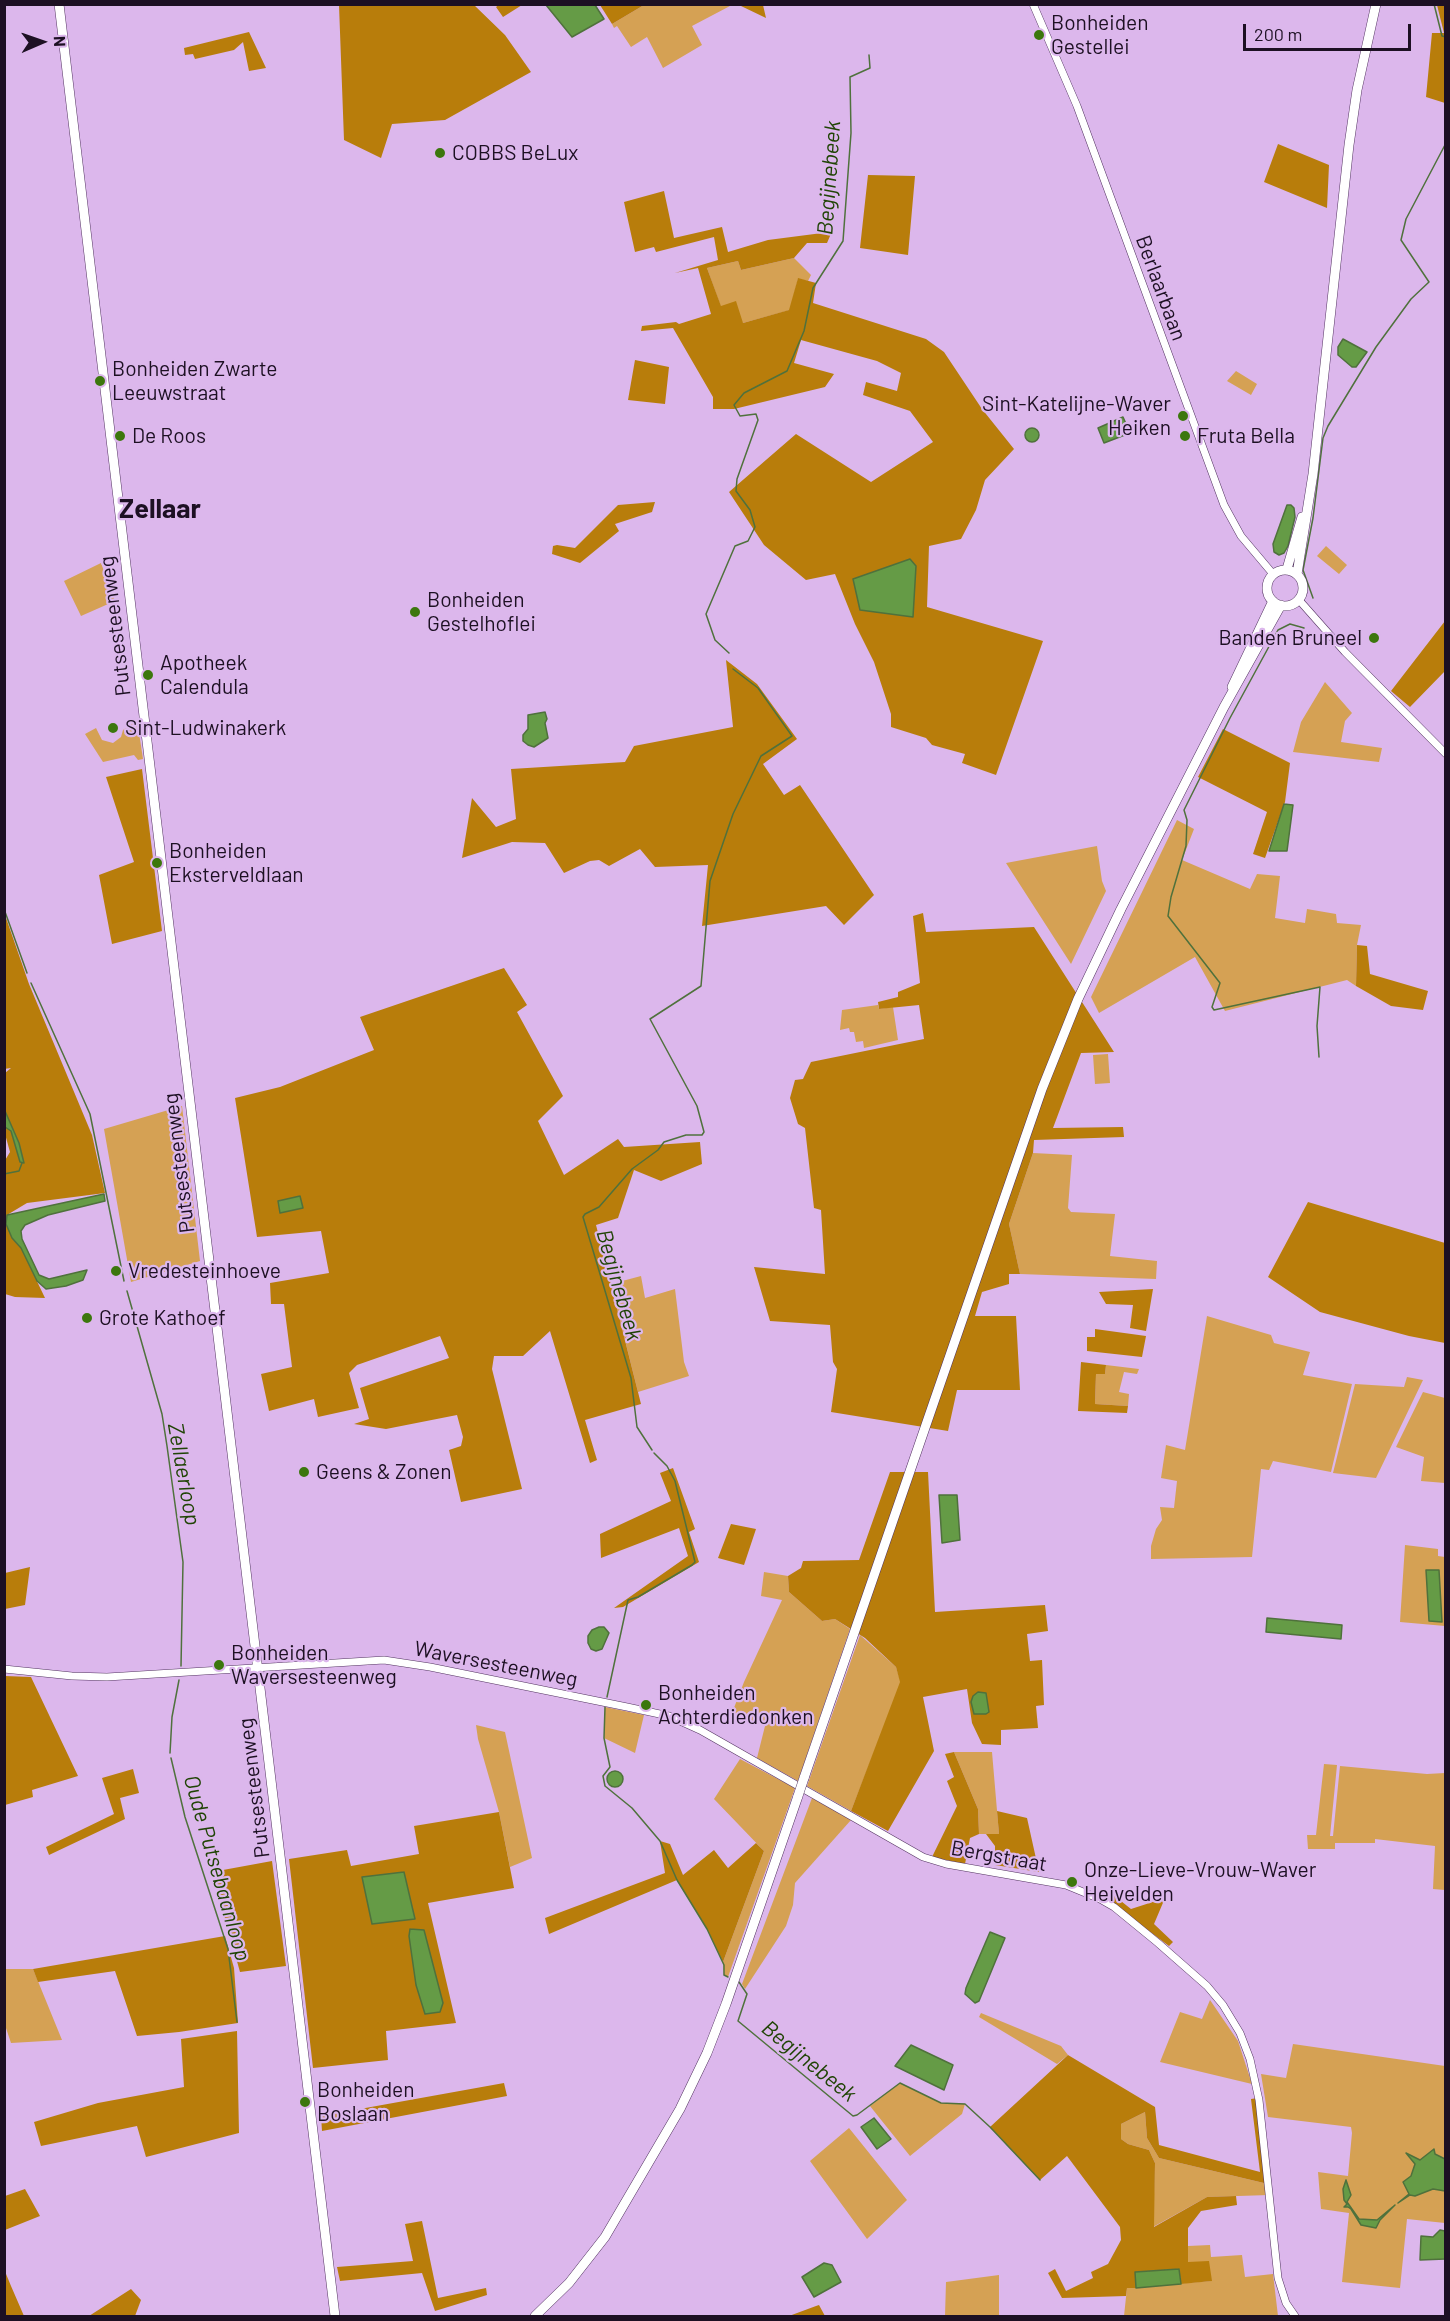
<!DOCTYPE html>
<html>
<head>
<meta charset="utf-8">
<style>
  body { margin:0 }
  #map { position:relative; width:1450px; height:2321px; overflow:hidden; background:#dcb7ec; font-family:Barlow,sans-serif }
  canvas { display:block }
  .frame { position:absolute; inset:0; border:6px solid #1d1023; pointer-events:none }
  .north { position:absolute; left:12px; top:12px; width:60px; height:60px; -webkit-text-stroke:4px #dcb7ec; paint-order:stroke; rotate:88deg; font-size:16px; font-weight:700; line-height:24px; text-align:center; color:#1d1023 }
  .north::after { content:''; display:block; margin:auto; width:21px; height:27px; background:#1d1023; clip-path:polygon(50% 0,100% 100%,50% 72%,0 100%) }
  .scale { position:absolute; left:1243px; top:24px; width:168px; height:27px; box-sizing:border-box; border:3px solid #1d1023; border-top:0; padding-left:8px; font-size:18px; line-height:21px; white-space:nowrap; color:#1d1023; -webkit-text-stroke:4px #dcb7ec; paint-order:stroke }
</style>
</head>
<body>
<div id="map">
<canvas width="1450" height="2321"></canvas>
<div class="frame"></div>
<div class="north">N</div>
<div class="scale">200 m</div>
</div>
<script>
const ctx = document.querySelector('canvas').getContext('2d');
ctx.lineJoin = 'round';
function fill(path, color) { ctx.fillStyle = color; ctx.fill(path, 'evenodd'); }
const shape = rows => new Path2D(rows.map(r => 'M' + r).join(''));
function stroke(path, color, width, dash) { ctx.strokeStyle = color; ctx.lineWidth = width; ctx.lineCap = dash ? 'butt' : 'round'; ctx.setLineDash(dash || []); ctx.stroke(path); }
function write(font, color, halo, rows, align = 'center') {
  ctx.font = font + ' Barlow,sans-serif'; ctx.lineWidth = 4.5; ctx.setLineDash([]); ctx.textBaseline = 'middle'; ctx.strokeStyle = halo; ctx.fillStyle = color; for (const [text, x, y, turn = 0] of rows) {
    ctx.save(); ctx.translate(x, y); ctx.rotate((+turn || 0) * Math.PI / 180); ctx.textAlign = isNaN(turn) ? turn : align; if (halo) ctx.strokeText(text, 0, 0); ctx.fillText(text, 0, 0); ctx.restore();
  }
}
const green = shape([
  [727,4,730,6,692,26,702,45,663,68,647,37,631,47,617,26,614,28,612,24,644,5],
  [794,258,811,275,808,281,798,279,790,310,743,323,721,307,707,268,738,261,741,270],
  [1236,371,1257,384,1251,395,1227,381],
  [1326,546,1347,565,1339,574,1317,556],
  [101,563,115,601,81,616,64,581],
  [1325,682,1352,713,1345,721,1341,742,1382,748,1379,762,1293,752,1301,722],
  [133,723,138,726,143,759,138,760,134,755,103,762,85,734,96,728,102,740,113,743,121,737,123,730],
  [1177,820,1194,829,1182,860,1250,889,1257,874,1280,876,1275,918,1305,923,1307,909,1336,914,1337,923,1361,925,1357,945,1356,986,1347,980,1225,1011,1195,957,1099,1013,1091,997],
  [1097,846,1102,881,1106,891,1071,964,1006,863],
  [878,1005,879,1009,893,1007,898,1040,864,1048,863,1041,856,1042,854,1032,850,1032,849,1028,840,1030,842,1010],
  [1108,1054,1110,1083,1095,1084,1093,1055],
  [182,1106,200,1261,131,1282,104,1129],
  [1033,1153,1072,1155,1068,1208,1071,1212,1115,1214,1110,1256,1157,1261,1156,1279,1020,1274,1009,1224],
  [641,1276,645,1298,675,1289,684,1362,689,1376,638,1392,611,1284],
  [1207,1316,1271,1335,1274,1343,1310,1352,1303,1375,1352,1384,1331,1472,1273,1461,1269,1470,1261,1469,1252,1557,1151,1559,1151,1546,1156,1529,1162,1520,1160,1507,1174,1508,1177,1481,1161,1478,1166,1445,1185,1450],
  [1106,1365,1139,1369,1137,1374,1124,1372,1119,1392,1129,1394,1128,1406,1095,1404,1096,1374,1105,1374],
  [1407,1377,1423,1380,1376,1478,1333,1473,1355,1384,1404,1387],
  [1423,1392,1445,1398,1445,1483,1421,1481,1424,1457,1396,1447],
  [1405,1545,1438,1549,1438,1556,1445,1557,1445,1626,1400,1622],
  [764,1572,788,1576,789,1592,822,1621,835,1619,850,1629,798,1781,757,1758,765,1726,732,1713,744,1682,782,1600,761,1596],
  [860,1635,896,1667,901,1683,851,1811,807,1786],
  [605,1707,644,1715,635,1753,604,1738],
  [476,1725,505,1732,532,1858,510,1867,499,1812,478,1739],
  [954,1752,992,1752,999,1834,979,1834,978,1809],
  [740,1759,795,1788,728,1977,724,1975,723,1962,764,1851,714,1799],
  [1324,1764,1337,1765,1330,1836,1333,1836,1340,1766,1427,1774,1445,1773,1445,1890,1433,1889,1435,1846,1375,1839,1375,1843,1335,1843,1335,1849,1308,1849,1307,1835,1316,1835],
  [812,1798,851,1820,795,1883,793,1905,786,1926,745,1989,742,1984],
  [5,1969,33,1969,62,2040,11,2043,5,2025],
  [1210,2000,1238,2041,1252,2084,1160,2062,1180,2012,1202,2019],
  [981,2013,1061,2046,1068,2055,1057,2064,979,2017],
  [1293,2044,1445,2066,1445,2223,1407,2219,1400,2288,1342,2282,1349,2213,1321,2209,1318,2172,1348,2176,1352,2133,1351,2127,1268,2117,1261,2074,1286,2078],
  [900,2083,941,2103,965,2104,962,2114,910,2156,870,2106],
  [1145,2112,1147,2138,1159,2158,1268,2184,1269,2195,1207,2197,1153,2227,1155,2163,1149,2150,1128,2144,1121,2139,1121,2124],
  [849,2128,907,2200,867,2239,810,2161],
  [1210,2245,1211,2257,1242,2255,1245,2277,1273,2274,1278,2316,1124,2316,1127,2288,1211,2281,1188,2262,1188,2246],
  [999,2275,999,2316,945,2316,946,2282]
]);
const forest = shape([
  [500,4,522,4,522,5,503,17,496,7],
  [339,5,474,5,505,35,531,72,445,120,392,124,381,158,344,140],
  [600,5,644,5,612,24],
  [740,5,763,5,766,18,741,6],
  [1437,5,1445,5,1445,103,1426,97,1432,33,1444,33],
  [249,32,266,68,249,71,243,42,234,50,195,59,193,54,185,55,184,48],
  [1278,144,1329,165,1327,208,1264,182],
  [868,175,915,176,908,255,860,248],
  [664,191,674,238,722,227,728,252,768,240,830,232,830,236,827,243,807,243,794,258,741,270,738,261,707,268,721,306,736,301,743,323,789,310,798,278,816,283,813,303,926,339,944,352,982,409,1014,449,985,480,976,510,961,539,929,546,927,607,1043,641,996,775,962,763,965,754,932,745,926,738,891,727,891,714,874,662,855,624,835,574,806,580,764,545,729,492,796,434,871,482,933,442,910,411,863,395,866,382,897,391,901,373,877,361,801,340,794,363,834,374,825,387,734,409,713,409,713,397,673,328,641,331,642,326,676,322,679,324,711,314,698,268,675,273,718,260,714,237,656,252,654,247,635,252,624,202],
  [635,360,669,367,665,404,628,400],
  [655,502,652,512,615,524,619,531,580,563,552,554,553,546,557,545,575,548,618,505],
  [1445,621,1445,671,1410,707,1391,691],
  [726,660,757,684,797,739,763,764,784,795,800,785,874,895,844,925,826,906,702,926,708,865,655,867,640,849,609,866,599,860,590,861,564,873,545,843,512,842,462,858,472,798,496,827,516,819,511,769,625,762,634,746,733,727],
  [1223,729,1290,763,1285,802,1265,858,1253,854,1267,812,1198,777],
  [142,769,162,931,112,944,99,875,134,862,106,777],
  [923,913,926,932,1034,927,1114,1052,1081,1053,1053,1128,1123,1127,1124,1137,1034,1140,1033,1153,1009,1224,1020,1274,1009,1274,1009,1284,982,1292,975,1316,1016,1316,1020,1390,957,1390,948,1431,831,1412,837,1369,833,1362,830,1325,770,1321,754,1267,825,1274,821,1210,814,1208,805,1128,798,1124,790,1098,795,1080,803,1079,811,1062,924,1039,919,1005,879,1009,878,1002,898,997,898,992,920,983,913,916],
  [5,915,29,984,92,1135,105,1193,27,1203,7,1215,12,1238,21,1248,45,1298,15,1297,5,1294,4,1162,10,1152,5,1134,4,1124,11,1131,20,1162,24,1163,19,1143,5,1111,5,1073,11,1068,4,1069],
  [1357,945,1367,946,1370,974,1428,991,1423,1010,1391,1006,1356,986],
  [504,968,527,1005,517,1012,563,1096,538,1121,564,1175,618,1139,624,1147,700,1142,702,1164,661,1181,634,1170,618,1218,596,1225,641,1404,585,1420,597,1460,590,1463,550,1331,523,1356,494,1356,492,1369,522,1489,461,1502,449,1450,461,1446,463,1437,457,1415,386,1429,354,1424,369,1419,360,1388,449,1358,440,1336,357,1365,349,1373,359,1408,318,1417,314,1399,269,1411,261,1374,292,1367,284,1304,271,1304,270,1283,329,1273,321,1231,257,1237,235,1098,280,1087,374,1050,360,1017],
  [1308,1202,1445,1243,1445,1343,1409,1336,1320,1312,1268,1277],
  [1153,1289,1146,1331,1130,1328,1133,1305,1106,1304,1099,1292],
  [1095,1329,1146,1336,1142,1357,1087,1351,1087,1337,1095,1337],
  [1081,1362,1106,1365,1105,1374,1096,1374,1095,1404,1128,1406,1127,1413,1078,1411],
  [673,1468,695,1529,689,1532,699,1562,623,1607,614,1608,688,1556,679,1528,601,1558,600,1534,671,1501,660,1473],
  [890,1472,928,1472,935,1612,1045,1605,1048,1631,1027,1634,1030,1661,1042,1660,1044,1705,1036,1706,1038,1728,1001,1730,1001,1745,982,1744,972,1723,967,1689,923,1697,934,1751,888,1831,851,1811,900,1682,896,1667,865,1638,835,1619,822,1621,789,1592,788,1576,801,1568,803,1561,859,1560],
  [731,1524,756,1529,744,1565,718,1558],
  [30,1567,25,1605,5,1609,5,1573],
  [5,1676,31,1677,78,1776,32,1790,33,1797,5,1805],
  [954,1752,978,1809,979,1834,970,1838,965,1864,932,1857,957,1806,947,1781,954,1777,945,1754],
  [133,1769,139,1793,120,1798,125,1819,49,1855,46,1847,114,1814,102,1778],
  [997,1811,1027,1818,1039,1872,995,1865,995,1846,986,1834,999,1834],
  [499,1812,514,1888,428,1903,456,2023,386,2031,388,2060,313,2068,289,1859,347,1850,351,1866,419,1854,414,1826],
  [660,1841,670,1844,683,1875,714,1850,728,1868,756,1843,764,1851,723,1962,707,1929,677,1880,549,1934,545,1918,665,1873],
  [272,1861,286,1966,240,1972,212,1872],
  [1107,1890,1131,1909,1165,1898,1154,1924,1173,1942,1169,1946,1101,1895],
  [225,1936,234,1968,238,2023,179,2032,137,2036,115,1971,38,1982,33,1969],
  [237,2031,239,2133,146,2157,137,2126,41,2146,34,2122,98,2103,184,2087,181,2039],
  [1068,2055,1155,2107,1159,2145,1260,2172,1251,2099,1258,2098,1268,2184,1159,2158,1147,2138,1145,2112,1121,2124,1121,2139,1128,2144,1149,2150,1155,2163,1154,2227,1207,2197,1236,2196,1237,2205,1201,2211,1188,2228,1188,2262,1209,2261,1212,2281,1181,2284,1179,2269,1135,2272,1136,2288,1127,2288,1126,2296,1062,2298,1048,2273,1055,2269,1066,2291,1093,2278,1091,2272,1108,2264,1121,2240,1120,2227,1067,2156,1040,2180,990,2127],
  [504,2083,507,2096,322,2131,321,2116],
  [25,2189,40,2216,5,2230,5,2196],
  [422,2221,438,2298,486,2288,487,2295,435,2311,422,2273,340,2281,337,2267,413,2261,405,2224],
  [4,2269,11,2286,24,2316,5,2316],
  [131,2289,141,2300,135,2316,89,2316],
  [819,2305,825,2316,789,2316,816,2306]
]);
const water = shape([
  [546,5,595,5,604,19,572,37,546,5],
  [1343,339,1367,352,1356,367,1352,367,1338,355,1338,347,1343,339],
  [1123,417,1130,433,1104,443,1098,428,1123,417],
  '1025 435a7 7 0 1 1 14 0a7 7 0 1 1-14 0Z',
  [1287,505,1291,505,1294,508,1295,517,1288,546,1284,553,1279,555,1274,552,1273,544,1287,505],
  [910,559,916,566,913,617,860,610,853,579,910,559],
  [545,712,547,719,545,723,548,738,534,747,528,745,523,741,523,735,528,729,528,715,545,712],
  [1284,804,1293,805,1287,851,1269,851,1284,804],
  [5,1111,19,1143,24,1163,20,1162,11,1131,5,1127,5,1111],
  [104,1194,105,1201,48,1215,25,1225,21,1231,22,1239,39,1275,49,1279,87,1270,83,1280,66,1286,46,1289,37,1281,21,1248,12,1238,6,1224,7,1215,104,1194],
  [300,1196,303,1208,280,1213,278,1201,300,1196],
  [939,1495,957,1495,960,1540,942,1543,939,1495],
  [1426,1570,1439,1570,1442,1622,1429,1621,1426,1570],
  [1267,1618,1342,1625,1341,1639,1266,1632,1267,1618],
  [599,1627,604,1627,609,1633,602,1649,596,1651,591,1649,588,1643,588,1636,592,1630,599,1627],
  [978,1692,986,1693,989,1712,986,1714,974,1714,971,1702,973,1696,978,1692],
  '607 1779a8 8 0 1 1 16 0a8 8 0 1 1-16 0Z',
  [404,1872,415,1919,372,1924,362,1877,404,1872],
  [410,1929,424,1930,443,2003,440,2012,425,2014,416,1985,409,1936,410,1929],
  [990,1932,1005,1938,979,2001,975,2003,965,1994,966,1988,990,1932],
  [911,2045,953,2065,944,2090,895,2066,911,2045],
  [874,2118,891,2139,877,2149,861,2127,874,2118],
  [1434,2149,1435,2154,1445,2159,1445,2191,1433,2189,1415,2196,1410,2195,1398,2203,1409,2194,1403,2182,1411,2176,1415,2164,1406,2153,1420,2160,1434,2149],
  [1346,2180,1351,2195,1347,2202,1359,2219,1377,2220,1395,2205,1380,2220,1376,2228,1361,2225,1351,2209,1348,2207,1344,2207,1347,2204,1344,2200,1343,2189,1346,2180],
  [1440,2230,1445,2231,1445,2259,1420,2260,1421,2236,1433,2237,1440,2230],
  [824,2263,832,2265,841,2282,814,2297,802,2277,824,2263],
  [1179,2269,1181,2284,1136,2288,1135,2272,1179,2269]
]);
const stream = shape([
  [1434,4,1442,36,1446,37],
  [1313,598,1303,570,1313,518,1323,438,1328,426,1376,347,1411,299,1429,282,1401,240,1406,219,1446,143],
  [1304,628,1290,624,1278,630,1230,718,1184,810,1187,820,1186,846,1171,897,1168,916,1220,983,1212,1007,1214,1010,1320,987,1317,1026,1319,1057],
  [729,653,715,640,706,614,735,546,748,541,755,527,750,510,736,491,737,479,758,420,756,414,740,416,734,405,744,393,787,371,804,331,813,288,843,241,851,133,850,77,870,68,869,55],
  [4,909,27,973],
  [31,983,90,1114,124,1281],
  [4,1174,19,1171,22,1163],
  [127,1291,162,1414,167,1446,183,1562,181,1666],
  [652,1450,637,1427,631,1378,583,1217,585,1214,599,1207,632,1169,658,1150,664,1142,686,1135,702,1135,704,1132,697,1106,650,1019,701,986,710,881,733,814,761,756,792,736,758,688,733,669],
  [607,1697,628,1600,638,1597,692,1565,695,1562,675,1481,667,1466,654,1453],
  [605,1707,604,1738,610,1767,603,1776,605,1786,632,1808,660,1841,677,1880,707,1929,724,1965,724,1975,728,1977],
  [170,1753,172,1717,179,1680],
  [171,1758,185,1817,228,1949,237,2022],
  [739,1982,747,1994,738,2021,853,2116,857,2115,900,2083,941,2103,965,2104,990,2127,1040,2180]
]);
const minor = shape([
  [1033,4,1077,106,1224,505,1241,536,1273,574],
  [1299,600,1345,652,1446,754],
  [4,1669,72,1676,107,1677,384,1660,430,1667,627,1707,669,1716,700,1730,923,1857,946,1864,1066,1885,1100,1899,1114,1907,1158,1943,1207,1986,1223,2005,1240,2033,1250,2059,1259,2100,1278,2278,1286,2303,1295,2316]
]);
const major = shape([
  [59,4,335,2316],
  [1287,569,1302,517],
  '1267 588a18 18 0 1 1 36 0a18 18 0 1 1-36 0Z',
  [1297,574,1313,474,1349,145,1357,90,1376,4],
  [1232,687,1273,601],
  [804,1778,1042,1089,1078,999,1121,909,1224,707,1281,605],
  [535,2316,569,2283,605,2237,680,2109,707,2053,726,2004,798,1796]
]);
const majorBridge = shape([
  [798,1796,804,1778]
]);
const markers = [
  [1039,35,6,"#3c770d"],
  [440,153,6,"#3c770d"],
  [100,381,6,"#3c770d"],
  [1183,416,6,"#3c770d"],
  [120,436,6,"#3c770d"],
  [1185,436,6,"#3c770d"],
  [415,612,6,"#3c770d"],
  [1374,638,6,"#3c770d"],
  [148,675,6,"#3c770d"],
  [113,728,6,"#3c770d"],
  [157,863,6,"#3c770d"],
  [116,1271,6,"#3c770d"],
  [87,1318,6,"#3c770d"],
  [304,1472,6,"#3c770d"],
  [219,1665,6,"#3c770d"],
  [646,1705,6,"#3c770d"],
  [1072,1882,6,"#3c770d"],
  [305,2102,6,"#3c770d"]
];
const poiNames = [
  ["Bonheiden",1051,23],
  ["Gestellei",1051,47],
  ["COBBS BeLux",452,153],
  ["Bonheiden Zwarte",112,369],
  ["Leeuwstraat",112,393],
  ["Sint-Katelijne-Waver",1171,404,"right"],
  ["Heiken",1171,428,"right"],
  ["De Roos",132,436],
  ["Fruta Bella",1197,436],
  ["Bonheiden",427,600],
  ["Gestelhoflei",427,624],
  ["Banden Bruneel",1362,638,"right"],
  ["Apotheek",160,663],
  ["Calendula",160,687],
  ["Sint-Ludwinakerk",125,728],
  ["Bonheiden",169,851],
  ["Eksterveldlaan",169,875],
  ["Vredesteinhoeve",128,1271],
  ["Grote Kathoef",99,1318],
  ["Geens & Zonen",316,1472],
  ["Bonheiden",231,1653],
  ["Waversesteenweg",231,1677],
  ["Bonheiden",658,1693],
  ["Achterdiedonken",658,1717],
  ["Onze-Lieve-Vrouw-Waver",1084,1870],
  ["Heivelden",1084,1894],
  ["Bonheiden",317,2090],
  ["Boslaan",317,2114]
];
const streetNames = [
  ["Berlaarbaan",1161,288,70],
  ["Putsesteenweg",115,626,-97],
  ["Putsesteenweg",179,1163,-97],
  ["Waversesteenweg",496,1664,11],
  ["Putsesteenweg",254,1788,-97],
  ["Bergstraat",999,1856,10]
];
const waterNames = [
  ["Begijnebeek",829,178,-86],
  ["Begijnebeek",619,1285,74],
  ["Zellaerloop",184,1474,80],
  ["Oude Putsebaanloop",217,1868,74],
  ["Begijnebeek",809,2061,39]
];
const districtNames = [
  ["Zellaar",160,509]
];
fill(green, '#d5a154');
fill(forest, '#b87d0b');
fill(water, '#659b46');
stroke(water, '#4f713c', 1.5);
stroke(stream, '#4f713c', 1.5);
stroke(minor, '#533461', 8);
stroke(major, '#533461', 10);
stroke(minor, '#fff', 7);
stroke(major, '#fff', 9);
stroke(majorBridge, '#533461', 10, []);
stroke(majorBridge, '#fff', 9);
for (const [x, y, r, color] of markers) { const dot = new Path2D(); dot.arc(x, y, r, 0, 2 * Math.PI); ctx.fillStyle = color; ctx.fill(dot); stroke(dot, '#dcb7ec', 2); }
write('21px', '#1d1023', '#dcb7ec', poiNames, 'left');
write('21px', '#1d1023', '#dcb7ec', streetNames);
write('italic 22px', '#204405', '#dcb7ec', waterNames);
write('bold 27px', '#1d1023', '#dcb7ec', districtNames);
</script>
</body>
</html>
